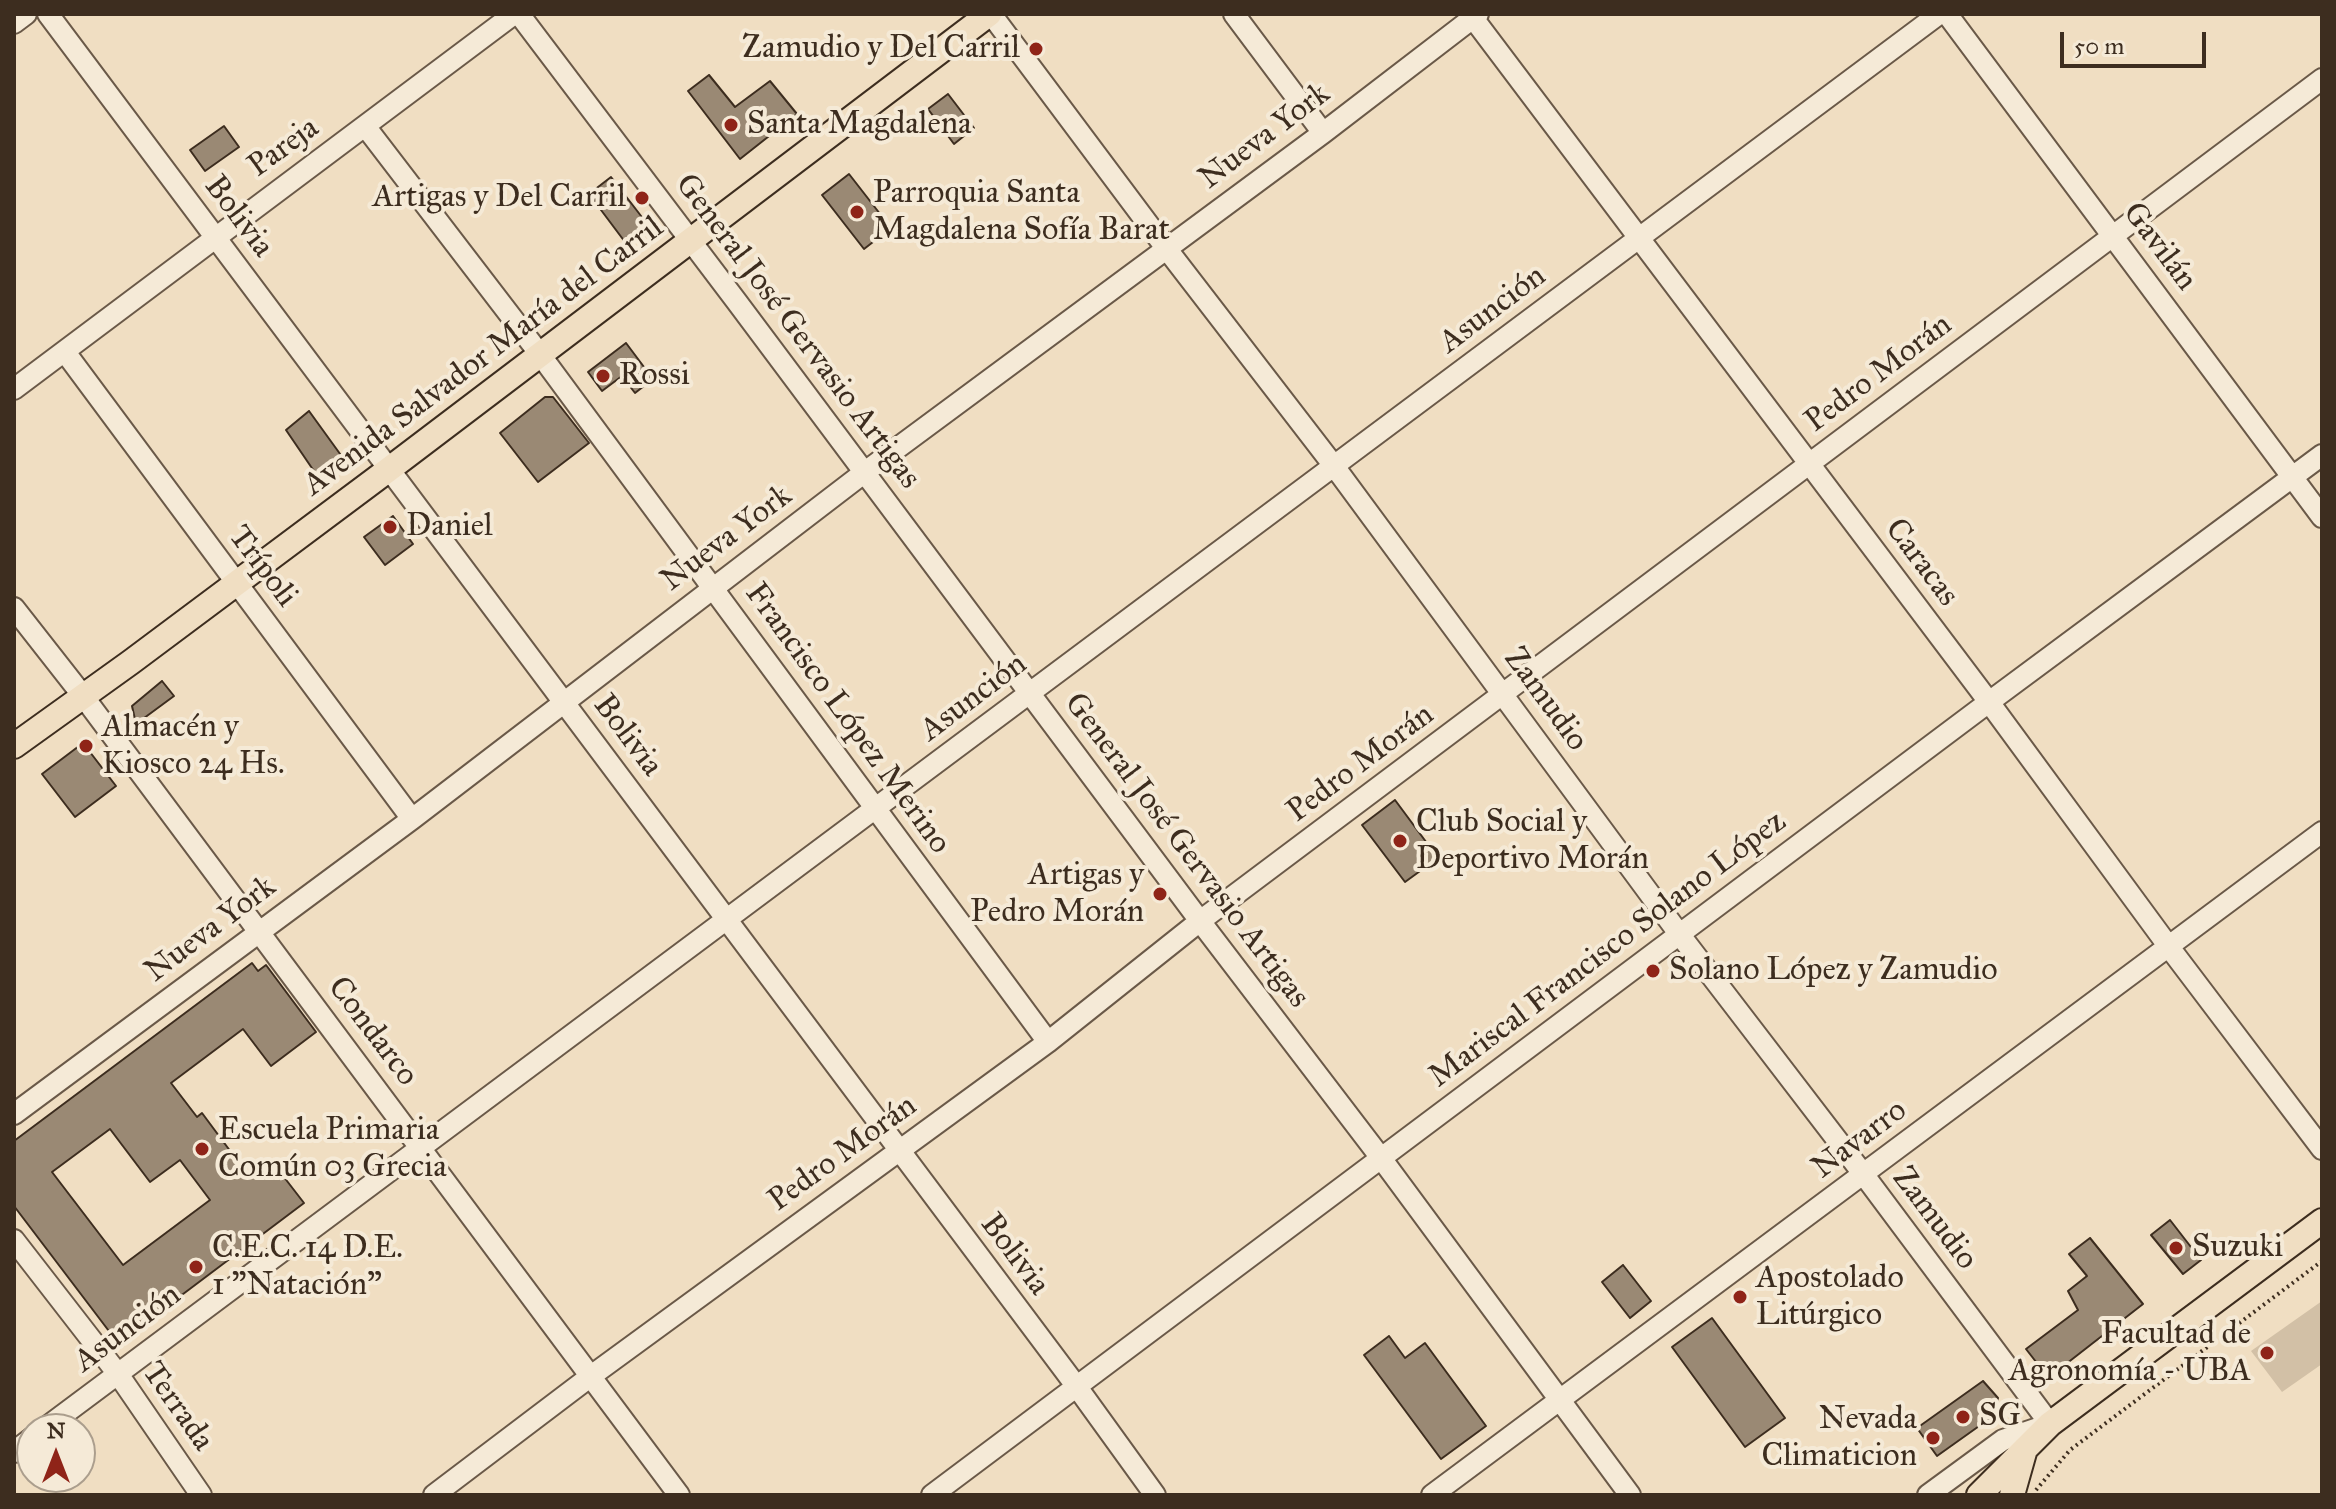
<!DOCTYPE html>
<html>
<head>
<meta charset="utf-8">
<style>
  body { margin:0 }
  #map { position:relative; width:2336px; height:1509px; overflow:hidden; background:#f0dec2; font-family:"IM FELL Great Primer",serif }
  canvas { display:block }
  .frame { position:absolute; inset:0; border:16px solid #3d2d1f; pointer-events:none }
  .north { position:absolute; left:16px; top:1413px; width:80px; height:80px; box-sizing:border-box; background:#f5ead7; border:2px solid #ab9e8d; border-radius:50%; rotate:0deg; font-size:22px; font-weight:700; line-height:32px; text-align:center; color:#3d2d1f }
  .north::after { content:''; display:block; margin:auto; width:28px; height:36px; background:#8f2418; clip-path:polygon(50% 0,100% 100%,50% 72%,0 100%) }
  .scale { position:absolute; left:2060px; top:32px; width:146px; height:36px; box-sizing:border-box; border:4px solid #3d2d1f; border-top:0; padding-left:10px; font-size:24px; line-height:28px; white-space:nowrap; color:#3d2d1f; -webkit-text-stroke:6px #f5ead7; paint-order:stroke }
</style>
</head>
<body>
<div id="map">
<canvas width="2336" height="1509"></canvas>
<div class="frame"></div>
<div class="north">N</div>
<div class="scale">50 m</div>
</div>
<script>
const ctx = document.querySelector('canvas').getContext('2d');
ctx.lineJoin = 'round';
function fill(path, color) { ctx.fillStyle = color; ctx.fill(path, 'evenodd'); }
const shape = rows => new Path2D(rows.map(r => 'M' + r).join(''));
function stroke(path, color, width, dash) { ctx.strokeStyle = color; ctx.lineWidth = width; ctx.lineCap = dash ? 'butt' : 'round'; ctx.setLineDash(dash || []); ctx.stroke(path); }
function write(font, color, halo, rows, align = 'center') {
  ctx.font = font + ' "IM FELL Great Primer",serif'; ctx.lineWidth = 8; ctx.setLineDash([]); ctx.textBaseline = 'middle'; ctx.strokeStyle = halo; ctx.fillStyle = color; for (const [text, x, y, turn = 0] of rows) {
    ctx.save(); ctx.translate(x, y); ctx.rotate((+turn || 0) * Math.PI / 180); ctx.textAlign = isNaN(turn) ? turn : align; if (halo) ctx.strokeText(text, 0, 0); ctx.fillText(text, 0, 0); ctx.restore();
  }
}
const green = shape([
  [2322,1301,2322,1364,2282,1392,2251,1351]
]);
const building = shape([
  [709,75,735,107,770,81,797,114,740,159,688,91,709,75],
  [948,94,974,128,954,144,928,109,948,94],
  [224,126,239,147,205,171,190,150,224,126],
  [849,174,891,228,864,249,822,195,849,174],
  [611,177,648,225,625,242,589,194,611,177],
  [626,343,653,379,635,393,622,376,602,391,588,372,626,343],
  [545,397,553,397,589,443,538,482,500,433,545,397],
  [309,411,343,458,318,477,286,430,309,411],
  [393,516,413,544,385,565,364,537,393,516],
  [162,681,174,696,136,724,132,706,162,681],
  [83,743,116,786,75,817,42,774,83,743],
  [1395,800,1438,858,1405,882,1362,825,1395,800],
  [252,963,258,971,266,965,316,1032,271,1066,243,1029,171,1083,197,1117,202,1113,248,1175,270,1159,304,1203,118,1343,14,1206,14,1141,252,963],
  [110,1129,150,1182,180,1160,210,1200,123,1265,52,1172,110,1129],
  [2170,1220,2201,1260,2183,1274,2151,1235,2170,1220],
  [2090,1238,2143,1304,2057,1371,2040,1367,2026,1349,2078,1310,2068,1291,2087,1276,2069,1254,2090,1238],
  [1623,1265,1651,1301,1630,1318,1602,1282,1623,1265],
  [1712,1318,1785,1418,1745,1447,1672,1347,1712,1318],
  [1389,1336,1405,1358,1425,1343,1486,1426,1441,1459,1364,1355,1389,1336],
  [1983,1381,1998,1398,1995,1408,1996,1414,1937,1456,1917,1428,1983,1381]
]);
const path = shape([
  [2036,1490,2070,1450,2322,1261]
]);
const minor = shape([
  [48,14,1077,1387,1155,1495],
  [519,14,737,302,1200,921,1381,1158,1630,1495],
  [991,14,1166,248,1334,466,1680,935,1864,1175,2050,1424,2003,1440,1928,1495],
  [1234,14,1323,133],
  [1470,14,1989,702,2169,947,2322,1149],
  [1947,14,2322,517],
  [14,23,26,14],
  [365,126,539,353,1048,1042],
  [65,352,412,819],
  [14,389,514,14],
  [14,608,83,696,679,1495],
  [14,1114,412,819,865,472,1323,133,1478,14],
  [14,1240,118,1374,201,1495],
  [44,1429,1939,14],
  [14,1452,32,1438],
  [434,1495,591,1376,1048,1042,1200,921,2322,79],
  [932,1495,1989,702,2322,455],
  [1432,1495,2322,832]
]);
const major = shape([
  [14,746,131,662,388,470,989,14],
  [1979,1495,2050,1424,2322,1221],
  [2012,1495,2025,1449]
]);
const markers = [
  [1036,49,8,"#8f2418"],
  [731,125,8,"#8f2418"],
  [642,198,8,"#8f2418"],
  [857,212,8,"#8f2418"],
  [603,376,8,"#8f2418"],
  [390,527,8,"#8f2418"],
  [86,746,8,"#8f2418"],
  [1400,841,8,"#8f2418"],
  [1160,894,8,"#8f2418"],
  [1653,971,8,"#8f2418"],
  [202,1149,8,"#8f2418"],
  [2176,1248,8,"#8f2418"],
  [196,1267,8,"#8f2418"],
  [1740,1297,8,"#8f2418"],
  [2267,1353,8,"#8f2418"],
  [1963,1417,8,"#8f2418"],
  [1933,1438,8,"#8f2418"]
];
const poiNames = [
  ["Zamudio y Del Carril",1020,49,"right"],
  ["Santa Magdalena",747,125],
  ["Parroquia Santa",873,194],
  ["Magdalena Sofía Barat",873,231],
  ["Artigas y Del Carril",626,198,"right"],
  ["Rossi",619,376],
  ["Daniel",406,527],
  ["Almacén y",102,728],
  ["Kiosco 24 Hs.",102,765],
  ["Club Social y",1416,823],
  ["Deportivo Morán",1416,860],
  ["Artigas y",1144,876,"right"],
  ["Pedro Morán",1144,913,"right"],
  ["Solano López y Zamudio",1669,971],
  ["Escuela Primaria",218,1131],
  ["Común 03 Grecia",218,1168],
  ["Suzuki",2192,1248],
  ["C.E.C. 14 D.E.",212,1249],
  ["1 \"Natación\"",212,1286],
  ["Apostolado",1756,1279],
  ["Litúrgico",1756,1316],
  ["Facultad de",2251,1335,"right"],
  ["Agronomía - UBA",2251,1372,"right"],
  ["SG",1979,1417],
  ["Nevada",1917,1420,"right"],
  ["Climaticion",1917,1457,"right"]
];
const streetNames = [
  ["Nueva York",1265,137,-37],
  ["Pareja",284,148,-36],
  ["Bolivia",238,217,53],
  ["Gavilán",2159,247,53],
  ["Asunción",1493,310,-37],
  ["General José Gervasio Artigas",797,332,53],
  ["Avenida Salvador María del Carril",484,357,-37],
  ["Pedro Morán",1879,374,-37],
  ["Nueva York",727,539,-37],
  ["Caracas",1921,563,53],
  ["Trípoli",262,567,53],
  ["Asunción",974,698,-37],
  ["Zamudio",1545,700,54],
  ["Francisco López Merino",847,719,54],
  ["Bolivia",627,736,53],
  ["Pedro Morán",1361,764,-37],
  ["General José Gervasio Artigas",1186,851,53],
  ["Nueva York",211,930,-37],
  ["Mariscal Francisco Solano López",1608,950,-37],
  ["Condarco",372,1032,53],
  ["Navarro",1860,1140,-37],
  ["Pedro Morán",843,1154,-36],
  ["Zamudio",1934,1219,53],
  ["Bolivia",1014,1255,53],
  ["Asunción",128,1329,-37],
  ["Terrada",177,1407,55]
];
fill(green, '#d2c0a6');
fill(building, '#9a8974');
stroke(building, '#3d2d1f', 2);
stroke(minor, '#6a5948', 24);
stroke(major, '#3d2d1f', 28);
stroke(path, '#3d2d1f', 4, [2, 4]);
stroke(minor, '#f5ead7', 20);
stroke(major, '#f0dec2', 24);
for (const [x, y, r, color] of markers) { const dot = new Path2D(); dot.arc(x, y, r, 0, 2 * Math.PI); ctx.fillStyle = color; ctx.fill(dot); stroke(dot, '#f5ead7', 3); }
write('32px', '#3d2d1f', '#f5ead7', poiNames, 'left');
write('32px', '#3d2d1f', '#f5ead7', streetNames);
</script>
</body>
</html>
